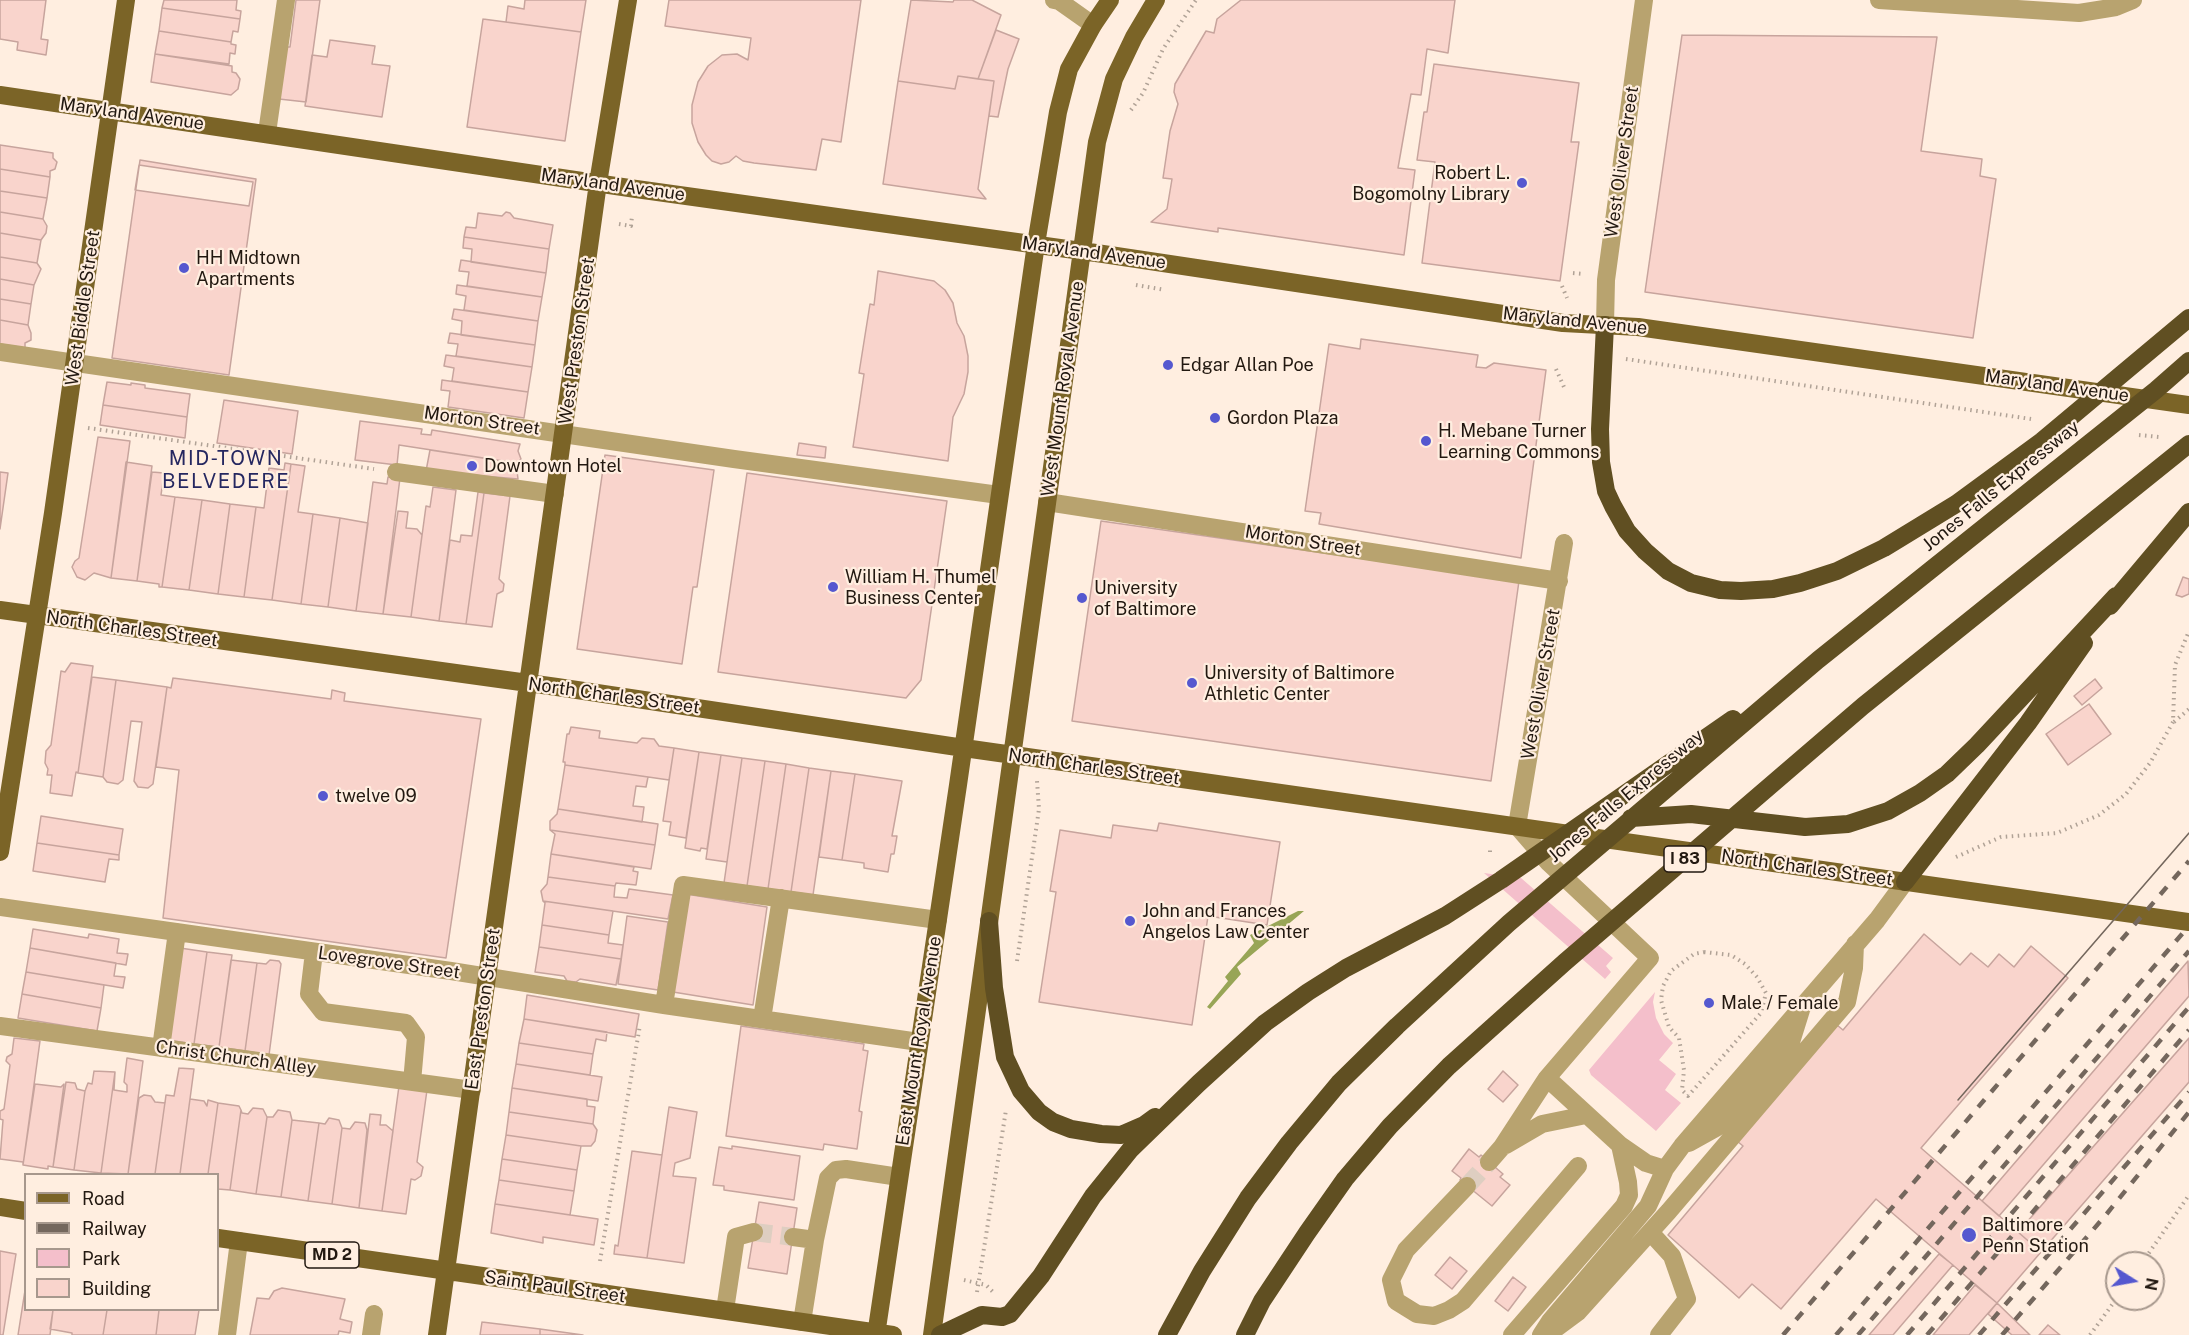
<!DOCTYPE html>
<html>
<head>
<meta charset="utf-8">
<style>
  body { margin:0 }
  #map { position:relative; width:2189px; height:1335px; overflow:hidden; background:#ffeee0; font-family:"Public Sans",sans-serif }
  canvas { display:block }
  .legend { position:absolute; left:24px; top:1173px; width:195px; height:138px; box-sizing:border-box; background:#ffeee0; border:2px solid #a7988d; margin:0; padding:8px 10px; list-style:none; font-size:18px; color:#221810 }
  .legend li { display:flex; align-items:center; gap:12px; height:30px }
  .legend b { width:30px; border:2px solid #a7988d }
  .north { position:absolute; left:2105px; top:1251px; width:60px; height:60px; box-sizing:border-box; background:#ffeee0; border:2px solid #a7988d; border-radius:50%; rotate:101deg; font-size:16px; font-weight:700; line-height:24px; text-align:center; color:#221810 }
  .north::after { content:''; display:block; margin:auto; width:21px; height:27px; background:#5558cf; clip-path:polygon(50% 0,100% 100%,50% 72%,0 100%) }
</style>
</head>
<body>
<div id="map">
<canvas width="2189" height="1335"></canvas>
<ul class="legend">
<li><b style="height:8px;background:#7b6427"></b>Road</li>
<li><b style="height:8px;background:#74675d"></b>Railway</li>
<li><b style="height:16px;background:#f4bfcb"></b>Park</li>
<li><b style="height:16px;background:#f9d4cc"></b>Building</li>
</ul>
<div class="north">N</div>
</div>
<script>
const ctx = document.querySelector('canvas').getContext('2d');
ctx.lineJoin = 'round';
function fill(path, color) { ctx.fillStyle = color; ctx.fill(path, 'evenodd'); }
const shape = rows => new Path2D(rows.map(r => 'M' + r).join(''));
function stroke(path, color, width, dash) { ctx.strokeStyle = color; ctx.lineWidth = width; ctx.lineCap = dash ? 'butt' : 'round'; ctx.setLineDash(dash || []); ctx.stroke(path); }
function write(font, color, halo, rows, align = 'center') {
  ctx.font = font + ' "Public Sans",sans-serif'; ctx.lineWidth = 4.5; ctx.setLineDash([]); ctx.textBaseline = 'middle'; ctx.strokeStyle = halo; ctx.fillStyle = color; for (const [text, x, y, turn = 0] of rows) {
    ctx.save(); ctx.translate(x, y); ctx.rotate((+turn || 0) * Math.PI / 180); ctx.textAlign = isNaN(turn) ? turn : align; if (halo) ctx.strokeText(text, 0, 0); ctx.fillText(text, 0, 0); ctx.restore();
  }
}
const green = shape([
  [1484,873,1521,878,1613,958,1606,966,1611,972,1605,979],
  [1655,992,1653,1002,1656,1018,1664,1034,1673,1043,1659,1060,1676,1074,1665,1090,1681,1103,1656,1131,1591,1075,1589,1070]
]);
const water = shape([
  [1298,911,1304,911,1237,967,1241,974,1210,1009,1207,1007,1228,981,1225,977,1254,943,1250,935]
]);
const building = shape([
  [0,0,46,0,41,39,48,40,46,55,17,50,18,42,0,39,0,0],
  [164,0,237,0,236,10,241,11,240,19,162,8,164,0],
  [296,0,320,0,306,102,279,99,286,47,290,47,296,0],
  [525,0,586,0,581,32,506,22,508,6,524,9,525,0],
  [669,0,861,0,841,142,822,139,816,170,754,163,743,161,736,156,729,162,721,164,712,161,706,155,698,142,692,123,692,105,698,82,708,66,722,55,737,54,748,60,751,38,665,26,669,0],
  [911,0,953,2,954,0,972,0,1001,15,978,79,958,76,955,89,898,81,911,0],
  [1241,0,1455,0,1448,53,1427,49,1421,95,1411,94,1398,168,1415,170,1404,255,1218,228,1218,232,1151,222,1167,209,1172,179,1163,178,1170,131,1178,104,1174,92,1175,84,1206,31,1214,33,1217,19,1241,0],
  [162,8,240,19,238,32,233,31,231,42,159,31,162,8],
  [483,19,581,32,565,141,467,127,483,19],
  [996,30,1019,39,1008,69,998,117,989,116,994,81,978,79,996,30],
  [159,31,231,42,231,44,236,45,235,54,230,53,229,64,155,54,159,31],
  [1682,35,1937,37,1921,151,1982,159,1980,176,1996,179,1973,338,1645,292,1682,35],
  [330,40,375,46,372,64,390,66,382,117,305,106,312,55,327,57,330,40],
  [155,54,232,66,232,72,236,73,240,79,238,89,231,95,151,82,155,54],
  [1434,64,1579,83,1571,142,1579,142,1560,281,1422,263,1435,162,1417,160,1424,112,1427,112,1434,64],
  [958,76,994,81,978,189,986,199,883,184,898,81,955,89,958,76],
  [0,145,53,153,53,158,57,162,55,169,50,171,50,177,0,169,0,145],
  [140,160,256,179,229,375,112,358,140,160],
  [139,165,253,182,249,206,135,190,139,165],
  [0,169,50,177,47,198,0,191,0,169],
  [0,191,47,198,43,219,0,212,0,191],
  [0,212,43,219,47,226,46,233,41,240,0,233,0,212],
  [506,212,510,213,514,218,553,225,549,249,464,237,466,227,476,228,478,213,502,216,506,212],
  [0,233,41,240,37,263,0,257,0,233],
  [464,237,549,249,546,273,471,262,472,249,463,248,464,237],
  [0,257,37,263,41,269,34,285,0,279,0,257],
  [461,260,546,273,542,297,467,286,469,272,459,271,461,260],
  [878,271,934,281,945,290,953,303,957,323,964,336,968,356,968,372,964,394,953,417,948,461,853,447,864,374,859,373,870,304,874,305,878,271],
  [0,279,34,285,31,304,0,299,0,279],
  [457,285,542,297,538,321,464,310,466,296,456,294,457,285],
  [0,299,31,304,28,325,0,320,0,299],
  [454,309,538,321,535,345,461,335,462,321,452,319,454,309],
  [0,320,28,325,31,333,31,340,25,343,25,348,0,344,0,320],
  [450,333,535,345,532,367,456,356,458,344,448,343,450,333],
  [1361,339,1478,355,1476,367,1486,368,1494,363,1546,370,1521,558,1319,524,1321,513,1305,511,1329,344,1360,349,1361,339],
  [446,355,532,367,528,392,452,381,454,368,444,366,446,355],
  [442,380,528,392,524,418,448,407,450,391,441,390,442,380],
  [107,382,131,385,131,383,145,385,145,388,190,394,187,417,103,405,107,382],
  [224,400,298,411,292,454,217,443,224,400],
  [103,405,187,417,185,438,100,425,103,405],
  [360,421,422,429,421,434,431,435,432,430,520,444,518,451,521,459,516,463,399,445,397,465,355,460,360,421],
  [98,437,130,441,111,578,94,573,85,580,77,577,72,567,75,561,79,558,98,437],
  [799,443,826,447,825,458,797,455,799,443],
  [430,450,516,463,518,479,426,471,430,450],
  [605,455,714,470,697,587,693,587,682,664,577,649,605,455],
  [126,462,152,466,137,581,111,578,126,462],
  [285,463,291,464,272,600,244,597,256,507,264,508,269,468,284,470,285,463],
  [291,464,305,466,298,512,313,514,301,604,272,600,291,464],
  [0,472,8,473,0,529,0,472],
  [152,472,164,473,161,495,175,497,162,587,159,587,159,584,137,581,152,472],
  [747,473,947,501,921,680,906,698,718,672,747,473],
  [388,477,400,478,383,614,356,611,373,482,387,484,388,477],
  [433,487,456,490,439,621,411,617,426,506,430,507,433,487],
  [478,492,484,493,466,624,439,621,450,540,460,542,461,535,472,536,478,492],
  [484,493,510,496,499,579,504,584,503,591,497,594,492,627,466,624,484,493],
  [175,497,202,500,189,590,162,587,175,497],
  [202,500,230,504,218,594,189,590,202,500],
  [230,504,256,507,244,597,218,594,230,504],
  [398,511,408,512,406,528,417,529,422,535,411,617,383,614,398,511],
  [313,514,340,518,328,607,301,604,313,514],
  [340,518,368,523,356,611,328,607,340,518],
  [1101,521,1519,581,1491,781,1072,721,1101,521],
  [2183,577,2189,579,2189,594,2182,597,2176,595,2183,577],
  [71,663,93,666,78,773,76,772,72,796,50,793,52,775,47,775,48,769,45,763,46,751,51,745,61,671,65,672,71,663],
  [92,677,116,680,103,777,78,773,92,677],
  [173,678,331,699,332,690,345,693,344,701,481,719,446,958,163,918,179,770,156,767,167,687,171,688,173,678],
  [2095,679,2102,688,2082,705,2074,696,2095,679],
  [116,680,167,687,153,784,148,788,138,787,134,781,142,722,131,721,123,780,118,784,107,782,103,777,116,680],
  [2089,704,2111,734,2068,765,2046,734,2089,704],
  [571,727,600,731,599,738,637,743,642,738,654,739,659,746,674,748,669,780,565,765,565,762,563,762,567,734,569,734,571,727],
  [674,748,699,752,686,838,669,835,671,822,663,821,674,748],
  [699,752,721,755,707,849,701,848,700,851,685,848,699,752],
  [721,755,742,758,727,862,706,859,721,755],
  [742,758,765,761,747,886,724,883,742,758],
  [765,761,786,764,768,889,747,886,765,761],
  [786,764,809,768,791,892,768,889,786,764],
  [565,765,648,777,646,787,636,786,633,806,644,807,642,822,558,809,565,765],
  [809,768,831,771,813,895,791,892,809,768],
  [831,771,855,774,842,860,819,857,831,771],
  [855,774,902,781,892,836,897,836,894,854,891,854,888,872,864,868,864,863,842,860,855,774],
  [558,809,658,824,655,845,550,830,550,821,557,814,558,809],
  [41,816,123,829,119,855,37,843,41,816],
  [1159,823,1280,842,1267,925,1208,916,1192,1025,1039,1002,1056,892,1050,891,1060,830,1111,838,1113,825,1157,831,1159,823],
  [550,830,655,845,651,869,551,854,555,834,550,830],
  [37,843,119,855,119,860,109,859,105,882,33,871,37,843],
  [551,854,634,867,633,871,638,872,636,885,616,883,615,886,548,877,551,854],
  [548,877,615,886,614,897,627,898,629,889,673,895,668,919,543,901,541,891,547,884,548,877],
  [686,894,767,907,753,1005,673,992,686,894],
  [543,901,613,911,609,935,542,925,545,903,543,901],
  [627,916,668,922,658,990,618,984,627,916],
  [542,925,609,935,608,943,623,945,621,959,539,947,542,925],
  [33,929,88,938,89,934,119,939,117,953,128,954,126,965,30,948,33,929],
  [1924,934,1960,965,1971,953,1988,967,1999,954,2014,967,2031,946,2068,978,1921,1148,2041,1252,1997,1303,1876,1199,1781,1309,1752,1284,1739,1298,1668,1235,1743,1146,1737,1141,1837,1025,1843,1030,1924,934],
  [539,947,621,959,616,985,580,979,576,982,567,981,564,976,535,972,539,947],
  [30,948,116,963,114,976,125,977,123,988,26,972,30,948],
  [180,948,207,952,194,1044,167,1040,180,948],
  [207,952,232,955,219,1047,194,1044,207,952],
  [231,960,257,963,245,1051,219,1047,231,960],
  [270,960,279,961,281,964,269,1055,245,1051,257,963,266,964,270,960],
  [2188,961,2189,996,1999,1216,1982,1201,2188,961],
  [26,972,104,985,101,1008,22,994,26,972],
  [22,994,101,1008,97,1031,18,1018,22,994],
  [527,995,639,1014,635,1037,524,1019,527,995],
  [524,1019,607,1032,606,1041,596,1039,593,1054,519,1043,524,1019],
  [741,1026,864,1044,863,1050,868,1051,859,1111,862,1112,857,1149,824,1144,823,1150,726,1136,741,1026],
  [14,1038,40,1041,23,1165,23,1162,0,1159,3,1120,0,1119,0,1111,4,1109,10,1065,6,1061,7,1057,12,1054,14,1038],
  [2189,1038,2189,1082,2041,1252,2018,1232,2189,1038],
  [519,1043,593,1054,590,1075,516,1064,519,1043],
  [127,1058,143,1061,128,1174,101,1173,115,1072,114,1090,127,1092,127,1085,124,1082,127,1058],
  [516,1064,602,1077,598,1101,512,1088,516,1064],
  [179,1068,194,1069,180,1174,155,1174,166,1095,174,1096,179,1068],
  [94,1071,115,1072,101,1173,74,1170,85,1091,88,1083,92,1084,94,1071],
  [1503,1071,1518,1085,1503,1102,1488,1089,1503,1071],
  [66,1082,75,1083,77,1089,85,1091,74,1170,53,1167,66,1082],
  [35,1084,61,1087,64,1084,53,1167,48,1166,48,1169,23,1165,35,1084],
  [399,1086,427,1090,417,1162,423,1167,421,1176,415,1180,411,1179,406,1214,382,1211,399,1086],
  [512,1088,587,1099,587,1106,595,1107,593,1124,509,1112,512,1088],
  [144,1095,151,1096,155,1102,165,1103,166,1095,155,1174,128,1174,139,1098,144,1095],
  [190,1099,204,1101,207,1106,208,1100,218,1103,208,1174,180,1174,190,1099],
  [218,1103,239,1106,241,1110,230,1190,218,1189,218,1174,208,1174,218,1103],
  [669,1107,697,1112,690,1158,675,1163,673,1176,696,1178,684,1263,647,1258,669,1107],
  [253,1108,263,1109,267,1117,256,1194,230,1190,241,1110,242,1113,248,1114,253,1108],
  [278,1110,290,1112,292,1120,281,1197,256,1194,267,1117,273,1117,278,1110],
  [509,1112,593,1124,597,1130,595,1141,591,1146,581,1146,506,1135,509,1112],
  [370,1114,381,1115,380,1125,386,1125,393,1131,382,1211,359,1208,370,1114],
  [329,1118,339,1120,342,1128,332,1204,308,1201,319,1123,325,1124,329,1118],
  [292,1120,319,1123,308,1201,281,1197,292,1120],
  [355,1122,365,1123,367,1130,359,1208,332,1204,342,1128,350,1129,355,1122],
  [506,1135,581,1146,577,1170,502,1159,506,1135],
  [732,1146,800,1156,794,1200,724,1190,724,1186,713,1185,719,1147,732,1149,732,1146],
  [1469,1149,1479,1157,1481,1155,1503,1174,1500,1177,1510,1185,1492,1206,1460,1180,1461,1178,1452,1171,1469,1149],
  [632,1151,662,1155,647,1258,614,1254,615,1245,618,1246,632,1151],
  [502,1159,577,1170,574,1191,499,1180,502,1159],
  [499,1180,574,1191,570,1215,495,1204,499,1180],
  [759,1202,797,1208,787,1274,748,1268,759,1202],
  [495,1204,598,1219,594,1245,543,1237,543,1243,491,1233,495,1204],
  [0,1251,16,1254,3,1335,0,1335,0,1251],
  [1939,1254,1953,1265,1893,1335,1869,1335,1939,1254],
  [1450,1257,1467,1271,1452,1289,1435,1275,1450,1257],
  [1513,1277,1526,1287,1508,1311,1495,1301,1513,1277],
  [26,1284,26,1310,53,1310,50,1335,18,1335,26,1284],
  [1975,1285,1997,1303,1969,1335,1933,1335,1975,1285],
  [282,1288,345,1299,340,1319,352,1322,350,1333,339,1331,338,1335,250,1335,257,1298,269,1299,274,1291,282,1288],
  [1997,1303,2030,1335,2012,1335,1988,1314,1997,1303],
  [53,1310,107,1310,103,1335,72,1335,72,1333,50,1329,53,1310],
  [107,1310,159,1310,156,1335,103,1335,107,1310],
  [159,1310,199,1310,195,1335,156,1335,159,1310],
  [482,1322,540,1329,540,1335,480,1335,482,1322],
  [2048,1325,2060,1335,2039,1335,2048,1325],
  [540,1329,583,1335,540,1335,540,1329]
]);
const minorTunnel = shape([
  [1467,1186,1489,1162],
  [754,1232,793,1237]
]);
const path = shape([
  [1131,110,1143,93,1163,49,1196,0],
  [619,224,631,226,632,216],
  [1573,273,1584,274],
  [1136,285,1165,290],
  [1562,286,1567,298],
  [1626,359,2031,419],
  [1556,369,1564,387],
  [88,428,374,469],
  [2139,435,2159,437],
  [2174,722,2189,709],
  [1490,852,1490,849],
  [1956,857,2001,837,2057,833,2099,815,2126,794,2150,763,2173,722,2175,665,2189,631],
  [1704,952,1731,955,1745,964,1757,977,1766,993,1761,1013,1688,1096,1682,1090,1684,1070,1679,1038,1669,1027,1661,1000,1663,986,1671,971,1694,954,1704,952],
  [1017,961,1039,809,1037,781],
  [600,1261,640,1025],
  [2142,1263,2189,1195],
  [964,1280,986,1285,993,1292],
  [977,1292,1006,1110],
  [2090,1335,2117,1298]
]);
const minor = shape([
  [1054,0,1059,1,1093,25],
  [1879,0,2079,13,2116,7,2133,0],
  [267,133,286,0],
  [1605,325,1606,280,1644,0],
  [0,352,734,459,999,495],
  [396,472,555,494],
  [1047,502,1559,581],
  [0,907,451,971,664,1005,919,1042],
  [314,952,309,994,323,1012,406,1023,416,1037,412,1082],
  [664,1005,683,885,938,920],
  [762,1019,781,898],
  [0,1026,472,1090],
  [161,1048,177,932],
  [1547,1078,1620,1145,1646,1163,1665,1169],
  [1689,1143,1716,1128,1791,1042,1801,1010],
  [1506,1145,1542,1124,1586,1115],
  [1489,1162,1502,1147,1547,1078,1650,958,1549,863,1517,826,1564,543],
  [1467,1186,1406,1250,1391,1280,1396,1301,1417,1314,1434,1316,1449,1310,1463,1301,1578,1166],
  [1650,1232,1672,1256,1687,1299,1659,1335],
  [793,1237,815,1240],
  [725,1310,736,1237,754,1232],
  [802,1322,815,1240,828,1178,836,1170,846,1169,899,1177],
  [1551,1332,1578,1312,1669,1211,1847,1002,1854,968,1855,944],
  [227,1335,239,1241],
  [371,1335,374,1314],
  [1512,1335,1624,1206,1629,1195,1628,1182,1620,1145],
  [1541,1335,1550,1321,1648,1206,1665,1169,1682,1146,1877,920,1905,882]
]);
const major = shape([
  [0,95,636,189,1103,254,1563,323,1638,327,2189,405],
  [0,610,557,687,964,748,2189,922],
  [0,852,53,513,126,0],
  [0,1207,26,1211],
  [218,1238,893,1335],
  [437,1335,598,183,628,0],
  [876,1335,958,785,1036,244,1058,112,1069,69,1093,25,1110,0],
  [932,1335,1097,142,1114,79,1134,37,1156,0]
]);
const highway = shape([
  [1605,325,1600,429,1601,462,1606,491,1613,506,1627,531,1645,551,1668,571,1691,583,1720,590,1741,591,1773,589,1800,583,1837,571,1884,548,1956,504,2042,441,2189,318],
  [2110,606,2189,512],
  [1631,818,1691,814,1805,827,1848,824,1888,811,1920,793,1947,774,1977,745,2116,596],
  [1905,882,2028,723,2084,643],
  [989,921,994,988,1005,1057,1021,1091,1039,1112,1053,1122,1071,1129,1101,1134,1121,1135,1144,1125,1155,1117],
  [940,1335,982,1315,1002,1317,1010,1314,1041,1276,1093,1196,1130,1150,1199,1083,1265,1023,1308,992,1346,968,1445,916,1501,880,1733,719],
  [1167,1335,1202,1271,1248,1198,1289,1143,1339,1083,1397,1026,1509,923,1818,660,2156,390,2189,361],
  [1245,1335,1262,1301,1307,1233,1345,1179,1390,1126,1449,1066,1565,962,1863,706,2189,444]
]);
const tram = shape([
  [1958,1100,2189,833]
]);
const rail = shape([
  [1783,1335,2189,861],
  [1836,1335,2189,926],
  [1858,1335,2189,951],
  [1907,1335,2189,1007],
  [1927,1335,2189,1030],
  [1979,1335,2189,1092],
  [2002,1335,2105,1216,2189,1112]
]);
const markers = [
  [1522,183,6,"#5558cf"],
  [184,268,6,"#5558cf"],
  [1168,365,6,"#5558cf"],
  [1215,418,6,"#5558cf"],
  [1426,441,6,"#5558cf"],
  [472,466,6,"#5558cf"],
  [833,587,6,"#5558cf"],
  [1082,598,6,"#5558cf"],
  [1192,683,6,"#5558cf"],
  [323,796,6,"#5558cf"],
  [1130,921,6,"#5558cf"],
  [1709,1003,6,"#5558cf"],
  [1969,1235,8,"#5558cf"]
];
const shields = [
  [1685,859,42],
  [332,1255,54]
];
const shieldNames = [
  ["I 83",1685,859],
  ["MD 2",332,1255]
];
const streetNames = [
  ["Maryland Avenue",132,114,8],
  ["West Oliver Street",1622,162,-82],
  ["Maryland Avenue",613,185,8],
  ["Maryland Avenue",1094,253,8],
  ["West Biddle Street",83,308,-82],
  ["Maryland Avenue",1575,321,6],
  ["West Preston Street",577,341,-82],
  ["Maryland Avenue",2057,386,8],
  ["West Mount Royal Avenue",1063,389,-82],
  ["Morton Street",482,421,8],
  ["Jones Falls Expressway",2001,486,-39],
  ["Morton Street",1303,541,9],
  ["North Charles Street",132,629,8],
  ["West Oliver Street",1541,684,-80],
  ["North Charles Street",614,696,8],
  ["North Charles Street",1094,767,8],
  ["Jones Falls Expressway",1626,796,-40],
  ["North Charles Street",1807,868,8],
  ["Lovegrove Street",389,963,8],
  ["East Preston Street",483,1009,-82],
  ["East Mount Royal Avenue",919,1041,-81],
  ["Christ Church Alley",236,1058,8],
  ["Saint Paul Street",555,1287,8]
];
const poiNames = [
  ["Robert L.",1510,173,"right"],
  ["Bogomolny Library",1510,194,"right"],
  ["HH Midtown",196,258],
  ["Apartments",196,279],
  ["Edgar Allan Poe",1180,365],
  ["Gordon Plaza",1227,418],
  ["H. Mebane Turner",1438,431],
  ["Learning Commons",1438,452],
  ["Downtown Hotel",484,466],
  ["William H. Thumel",845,577],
  ["Business Center",845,598],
  ["University",1094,588],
  ["of Baltimore",1094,609],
  ["University of Baltimore",1204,673],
  ["Athletic Center",1204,694],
  ["twelve 09",335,796],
  ["John and Frances",1142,911],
  ["Angelos Law Center",1142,932],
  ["Male / Female",1721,1003],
  ["Baltimore",1982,1225],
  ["Penn Station",1982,1246]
];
const neighbourhoodNames = [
  ["MID-TOWN",226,459],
  ["BELVEDERE",226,482]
];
fill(green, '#f4bfcb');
fill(water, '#98a556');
fill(building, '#f9d4cc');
stroke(building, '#c7a49d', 1.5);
stroke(minorTunnel, '#decec1', 18, [18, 9]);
stroke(path, '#b0a296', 4, [1.5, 4.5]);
stroke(minor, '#b8a36f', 18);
stroke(major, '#7b6427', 18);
stroke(highway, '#604f22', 18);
stroke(tram, '#74675d', 1.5);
stroke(rail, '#74675d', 4.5, [10, 10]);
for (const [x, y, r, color] of markers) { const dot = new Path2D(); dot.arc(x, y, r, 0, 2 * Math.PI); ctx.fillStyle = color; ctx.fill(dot); stroke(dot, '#ffeee0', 2); }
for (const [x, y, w] of shields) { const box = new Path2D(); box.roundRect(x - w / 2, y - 13, w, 26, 4.5); ctx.fillStyle = '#ffeee0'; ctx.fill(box); stroke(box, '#221810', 1.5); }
write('bold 16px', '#221810', null, shieldNames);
write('18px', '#221810', '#ffeee0', streetNames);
write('18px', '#221810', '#ffeee0', poiNames, 'left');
ctx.letterSpacing = '1.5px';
write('20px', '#252760', '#ffeee0', neighbourhoodNames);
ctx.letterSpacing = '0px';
</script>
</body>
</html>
